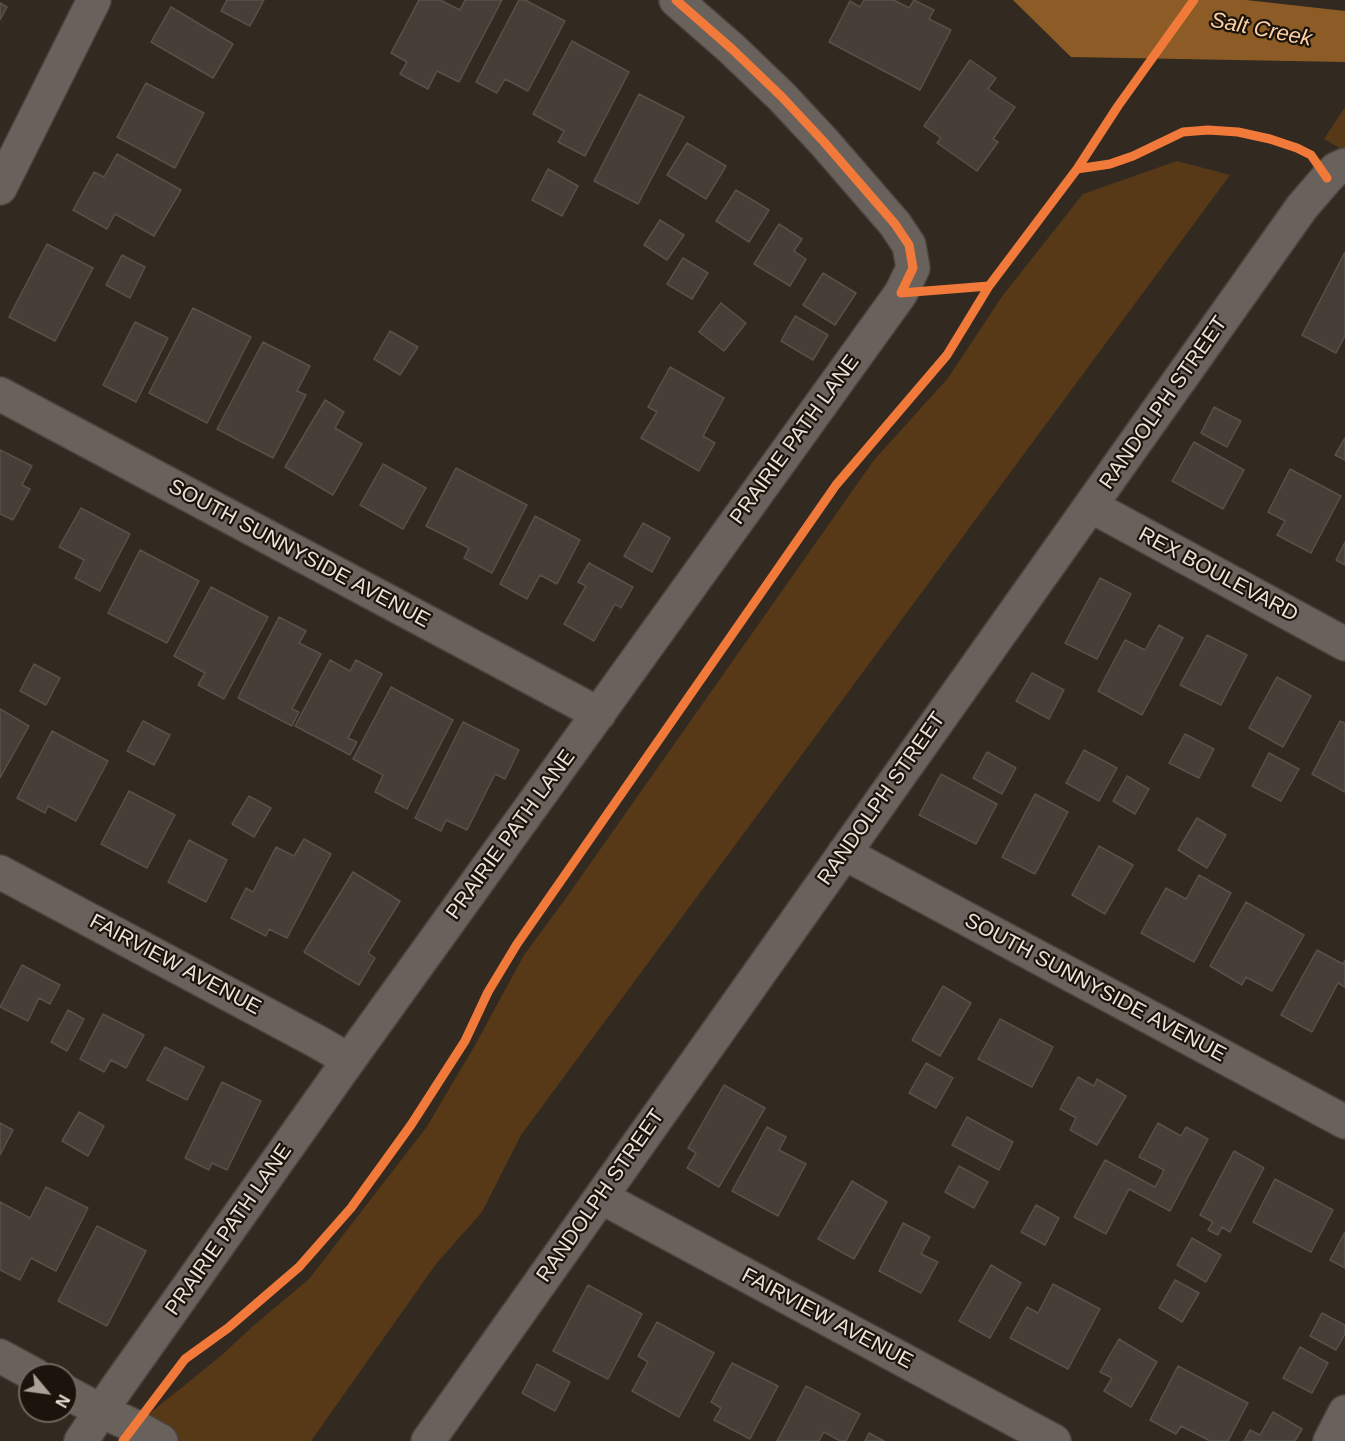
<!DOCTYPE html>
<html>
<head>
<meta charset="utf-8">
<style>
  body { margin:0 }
  #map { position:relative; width:1345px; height:1441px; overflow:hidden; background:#322921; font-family:Arial,sans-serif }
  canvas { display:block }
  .north { position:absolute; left:18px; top:1363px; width:60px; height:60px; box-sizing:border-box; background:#1b140c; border:2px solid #6f665d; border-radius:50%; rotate:119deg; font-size:16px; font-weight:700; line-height:24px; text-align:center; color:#ede2d7 }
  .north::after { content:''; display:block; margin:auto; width:21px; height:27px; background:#aca197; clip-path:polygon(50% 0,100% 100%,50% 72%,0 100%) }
</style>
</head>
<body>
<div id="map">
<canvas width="1345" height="1441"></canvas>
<div class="north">N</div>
</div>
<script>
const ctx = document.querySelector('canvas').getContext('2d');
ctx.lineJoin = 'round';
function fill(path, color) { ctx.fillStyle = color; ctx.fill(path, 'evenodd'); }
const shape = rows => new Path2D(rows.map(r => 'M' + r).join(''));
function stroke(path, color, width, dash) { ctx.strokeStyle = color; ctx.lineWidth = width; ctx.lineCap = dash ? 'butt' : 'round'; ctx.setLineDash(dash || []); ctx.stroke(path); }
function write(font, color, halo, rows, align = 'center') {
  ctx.font = font + ' Arial,sans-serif'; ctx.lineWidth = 4.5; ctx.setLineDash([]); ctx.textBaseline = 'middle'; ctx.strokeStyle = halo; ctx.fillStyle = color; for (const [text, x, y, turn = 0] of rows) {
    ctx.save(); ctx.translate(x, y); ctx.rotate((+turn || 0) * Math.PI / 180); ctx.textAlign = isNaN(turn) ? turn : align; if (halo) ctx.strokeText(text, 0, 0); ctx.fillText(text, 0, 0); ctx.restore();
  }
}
const green = shape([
  [1345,107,1345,151,1324,139],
  [1177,161,1230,175,521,1135,482,1212,436,1264,311,1441,126,1441,134,1426,222,1355,252,1327,309,1279,426,1128,474,1047,524,955,566,898,874,460,948,378,1003,295,1083,194]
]);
const water = shape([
  [1013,0,1246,0,1345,11,1345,62,1071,57]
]);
const building = shape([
  [227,0,264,0,250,26,221,11,227,0],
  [419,0,440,0,460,10,465,0,502,0,459,82,437,71,428,89,400,74,407,62,391,53,419,0],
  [519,0,525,0,565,21,528,91,505,79,497,93,476,82,519,0],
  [864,0,894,0,909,8,914,0,934,10,929,19,951,30,920,90,829,42,850,1,860,7,864,0],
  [0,3,7,7,0,20,0,3],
  [171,7,233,44,213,78,151,42,171,7],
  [572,41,629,72,585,156,558,142,564,131,533,114,572,41],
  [970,60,996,78,988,89,1015,107,993,139,998,142,977,171,937,143,941,138,924,126,970,60],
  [146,83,204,113,175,168,117,137,146,83],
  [639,94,684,117,638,204,594,181,639,94],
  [687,143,726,166,706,199,667,175,687,143],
  [117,154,181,190,154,236,115,214,107,229,73,210,94,172,104,177,117,154],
  [548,169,578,186,562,216,532,200,548,169],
  [736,190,769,210,749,242,716,221,736,190],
  [660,220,684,235,667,260,644,245,660,220],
  [779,224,802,239,794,251,806,259,790,286,754,264,779,224],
  [47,244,93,268,55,341,9,317,47,244],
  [1345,252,1345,336,1336,353,1302,335,1345,252],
  [122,255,145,267,130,298,106,285,122,255],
  [683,258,708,273,692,299,667,284,683,258],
  [823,273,856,293,835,325,803,305,823,273],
  [721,303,746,323,724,351,699,332,721,303],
  [193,308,251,337,207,423,149,393,193,308],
  [795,316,828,335,813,360,781,341,795,316],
  [135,322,168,338,136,402,103,385,135,322],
  [390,331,418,347,400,375,374,359,390,331],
  [263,342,310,366,297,391,306,395,273,458,217,429,263,342],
  [670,367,724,398,703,436,715,443,699,471,641,438,657,412,648,407,670,367],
  [325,400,344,412,335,428,362,444,333,495,285,467,325,400],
  [1214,407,1241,421,1227,447,1201,433,1214,407],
  [1345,438,1345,460,1335,455,1345,438],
  [1194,442,1244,470,1223,509,1172,481,1194,442],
  [0,450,32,466,22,485,30,489,13,520,0,514,0,450],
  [383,464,426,488,403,529,360,505,383,464],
  [456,468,527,505,492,573,464,558,469,548,426,526,456,468],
  [1290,469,1341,496,1311,553,1277,535,1285,521,1268,512,1290,469],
  [81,508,130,534,100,591,75,578,84,560,59,547,81,508],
  [535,516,580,540,557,584,540,575,527,599,500,584,535,516],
  [643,523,670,538,652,572,624,556,643,523],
  [1345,542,1345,565,1336,560,1345,542],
  [140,550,199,581,167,643,108,613,140,550],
  [589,563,633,587,621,608,615,604,594,641,564,624,586,586,578,582,589,563],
  [1100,578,1131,594,1097,659,1065,643,1100,578],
  [211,587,268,617,224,699,198,685,205,673,174,656,211,587],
  [279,617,306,631,299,643,321,654,292,709,299,712,292,726,238,698,279,617],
  [1159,625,1183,638,1142,715,1098,691,1125,640,1145,650,1159,625],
  [1207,635,1247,655,1221,705,1180,685,1207,635],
  [330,660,350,671,356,660,382,674,348,738,357,742,350,755,295,726,330,660],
  [34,664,60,678,46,705,20,691,34,664],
  [1032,673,1064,690,1049,719,1016,701,1032,673],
  [1277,677,1311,696,1283,747,1249,728,1277,677],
  [391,687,453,720,407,809,375,792,383,775,353,759,391,687],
  [0,709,29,726,0,778,0,709],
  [143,721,170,735,154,765,127,751,143,721],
  [1340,721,1345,723,1345,792,1312,774,1340,721],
  [463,722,519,750,505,779,495,774,467,830,446,820,441,831,415,818,463,722],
  [52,731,108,761,76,821,48,806,45,813,17,798,52,731],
  [1185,734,1214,749,1199,778,1169,763,1185,734],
  [1084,750,1117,768,1099,801,1066,783,1084,750],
  [987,752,1016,768,1002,794,973,778,987,752],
  [1269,753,1299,769,1281,801,1252,786,1269,753],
  [941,774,997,804,976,844,919,815,941,774],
  [1127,776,1149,789,1135,814,1113,801,1127,776],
  [129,791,175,815,147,868,101,844,129,791],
  [1035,794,1068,812,1035,874,1002,857,1035,794],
  [249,796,271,808,254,837,232,824,249,796],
  [1197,818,1226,835,1207,868,1178,850,1197,818],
  [304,839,331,854,287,938,269,929,266,936,231,918,246,888,253,892,276,847,294,856,304,839],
  [189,840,227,860,206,902,168,882,189,840],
  [1099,846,1133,865,1105,914,1072,895,1099,846],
  [353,872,400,901,368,953,375,958,359,985,304,952,353,872],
  [1199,875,1231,893,1194,962,1141,933,1166,888,1186,899,1199,875],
  [1246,902,1304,935,1272,991,1246,977,1242,985,1210,966,1246,902],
  [1317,950,1343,964,1345,960,1345,987,1338,983,1312,1032,1281,1015,1317,950],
  [22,965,60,985,50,1004,39,998,28,1021,0,1007,22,965],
  [943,986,971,1003,940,1056,912,1040,943,986],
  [68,1010,84,1019,67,1051,51,1042,68,1010],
  [103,1014,144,1035,126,1068,111,1060,104,1072,80,1059,103,1014],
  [1000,1019,1053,1047,1032,1087,978,1059,1000,1019],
  [165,1047,204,1067,187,1100,147,1080,165,1047],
  [926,1063,953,1078,936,1108,909,1093,926,1063],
  [1078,1077,1094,1086,1097,1079,1126,1096,1097,1145,1070,1130,1076,1118,1060,1109,1078,1077],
  [222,1082,261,1101,227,1170,212,1163,209,1170,185,1158,222,1082],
  [724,1085,765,1108,719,1187,687,1168,696,1153,688,1148,724,1085],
  [79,1112,104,1126,88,1156,62,1141,79,1112],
  [967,1117,1013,1142,999,1170,952,1145,967,1117],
  [0,1123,13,1130,0,1155,0,1123],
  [1158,1123,1181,1136,1186,1127,1208,1139,1170,1211,1129,1189,1106,1234,1074,1217,1105,1160,1155,1187,1164,1170,1139,1157,1158,1123],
  [767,1127,786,1137,779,1150,806,1164,778,1216,732,1191,767,1127],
  [1234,1151,1264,1168,1230,1232,1222,1227,1218,1235,1208,1230,1213,1222,1200,1215,1234,1151],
  [959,1166,988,1182,974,1208,945,1192,959,1166],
  [1275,1179,1333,1210,1311,1252,1253,1222,1275,1179],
  [852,1181,887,1202,854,1259,818,1239,852,1181],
  [46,1187,88,1208,56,1271,31,1258,20,1280,0,1270,0,1202,30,1218,46,1187],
  [1036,1205,1059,1218,1045,1245,1021,1232,1036,1205],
  [903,1223,930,1237,921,1254,938,1262,921,1293,879,1271,903,1223],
  [97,1226,146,1251,107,1326,58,1301,97,1226],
  [1345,1232,1345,1268,1330,1260,1345,1232],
  [1192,1238,1221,1255,1206,1282,1177,1265,1192,1238],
  [991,1265,1021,1283,990,1338,959,1321,991,1265],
  [1175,1280,1199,1293,1182,1322,1159,1308,1175,1280],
  [1053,1284,1100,1309,1068,1369,1010,1338,1027,1307,1038,1313,1053,1284],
  [588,1285,642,1314,608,1379,553,1351,588,1285],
  [1322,1313,1345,1325,1345,1334,1336,1350,1310,1336,1322,1313],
  [657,1322,714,1353,679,1417,632,1391,648,1362,638,1356,657,1322],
  [1119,1339,1157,1362,1131,1407,1104,1391,1112,1378,1100,1372,1119,1339],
  [1300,1347,1328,1363,1312,1393,1283,1378,1300,1347],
  [732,1363,778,1386,750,1439,714,1420,721,1408,711,1402,732,1363],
  [537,1364,570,1382,555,1411,522,1393,537,1364],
  [1178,1366,1248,1403,1228,1441,1210,1441,1181,1426,1176,1434,1150,1420,1178,1366],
  [806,1386,860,1414,846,1441,840,1441,824,1432,819,1441,777,1441,806,1386],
  [1273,1412,1302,1429,1295,1441,1244,1441,1250,1430,1260,1435,1273,1412],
  [869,1433,884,1441,865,1441,869,1433]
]);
const minor = shape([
  [0,188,94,0],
  [0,394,599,714],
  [1091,506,1345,644],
  [844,853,1345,1122],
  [0,872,316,1041,349,1060],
  [601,1197,1054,1441],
  [0,1356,35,1375],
  [66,1392,101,1411,134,1426,161,1441],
  [81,1441,116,1389,349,1060,901,293,913,268,909,245,895,224,824,142,782,97,732,49,676,0],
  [428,1441,1302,207,1327,178,1336,169,1345,165],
  [1330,1441,1345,1412]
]);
const cycleway = shape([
  [676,0,732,49,782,97,824,142,895,224,909,245,913,268,901,293],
  [1077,169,1110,164,1133,156,1183,132,1208,130,1238,132,1270,139,1297,148,1311,155,1327,178],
  [901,293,989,286],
  [123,1441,185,1359,228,1328,299,1267,351,1208,411,1125,465,1041,488,992,517,944,836,485,947,355,989,286,1077,169,1118,106,1194,0]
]);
const streetNames = [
  ["RANDOLPH STREET",1164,403,-55],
  ["PRAIRIE PATH LANE",795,440,-54],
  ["SOUTH SUNNYSIDE AVENUE",299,554,28],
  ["REX BOULEVARD",1218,575,28],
  ["RANDOLPH STREET",882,799,-55],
  ["PRAIRIE PATH LANE",511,835,-54],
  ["FAIRVIEW AVENUE",175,965,28],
  ["SOUTH SUNNYSIDE AVENUE",1095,988,28],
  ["RANDOLPH STREET",601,1196,-55],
  ["PRAIRIE PATH LANE",229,1230,-55],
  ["FAIRVIEW AVENUE",827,1319,28]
];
const waterNames = [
  ["Salt Creek",1261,30,11]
];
fill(green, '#573917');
fill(water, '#8d5c26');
fill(building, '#473f37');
stroke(building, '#585149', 1.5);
stroke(minor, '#4b443d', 36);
stroke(minor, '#69615b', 33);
stroke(cycleway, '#f17a3a', 9);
write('21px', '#ede2d7', '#1b140c', streetNames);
write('italic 22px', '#fdcfa3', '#1b140c', waterNames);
</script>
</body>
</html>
